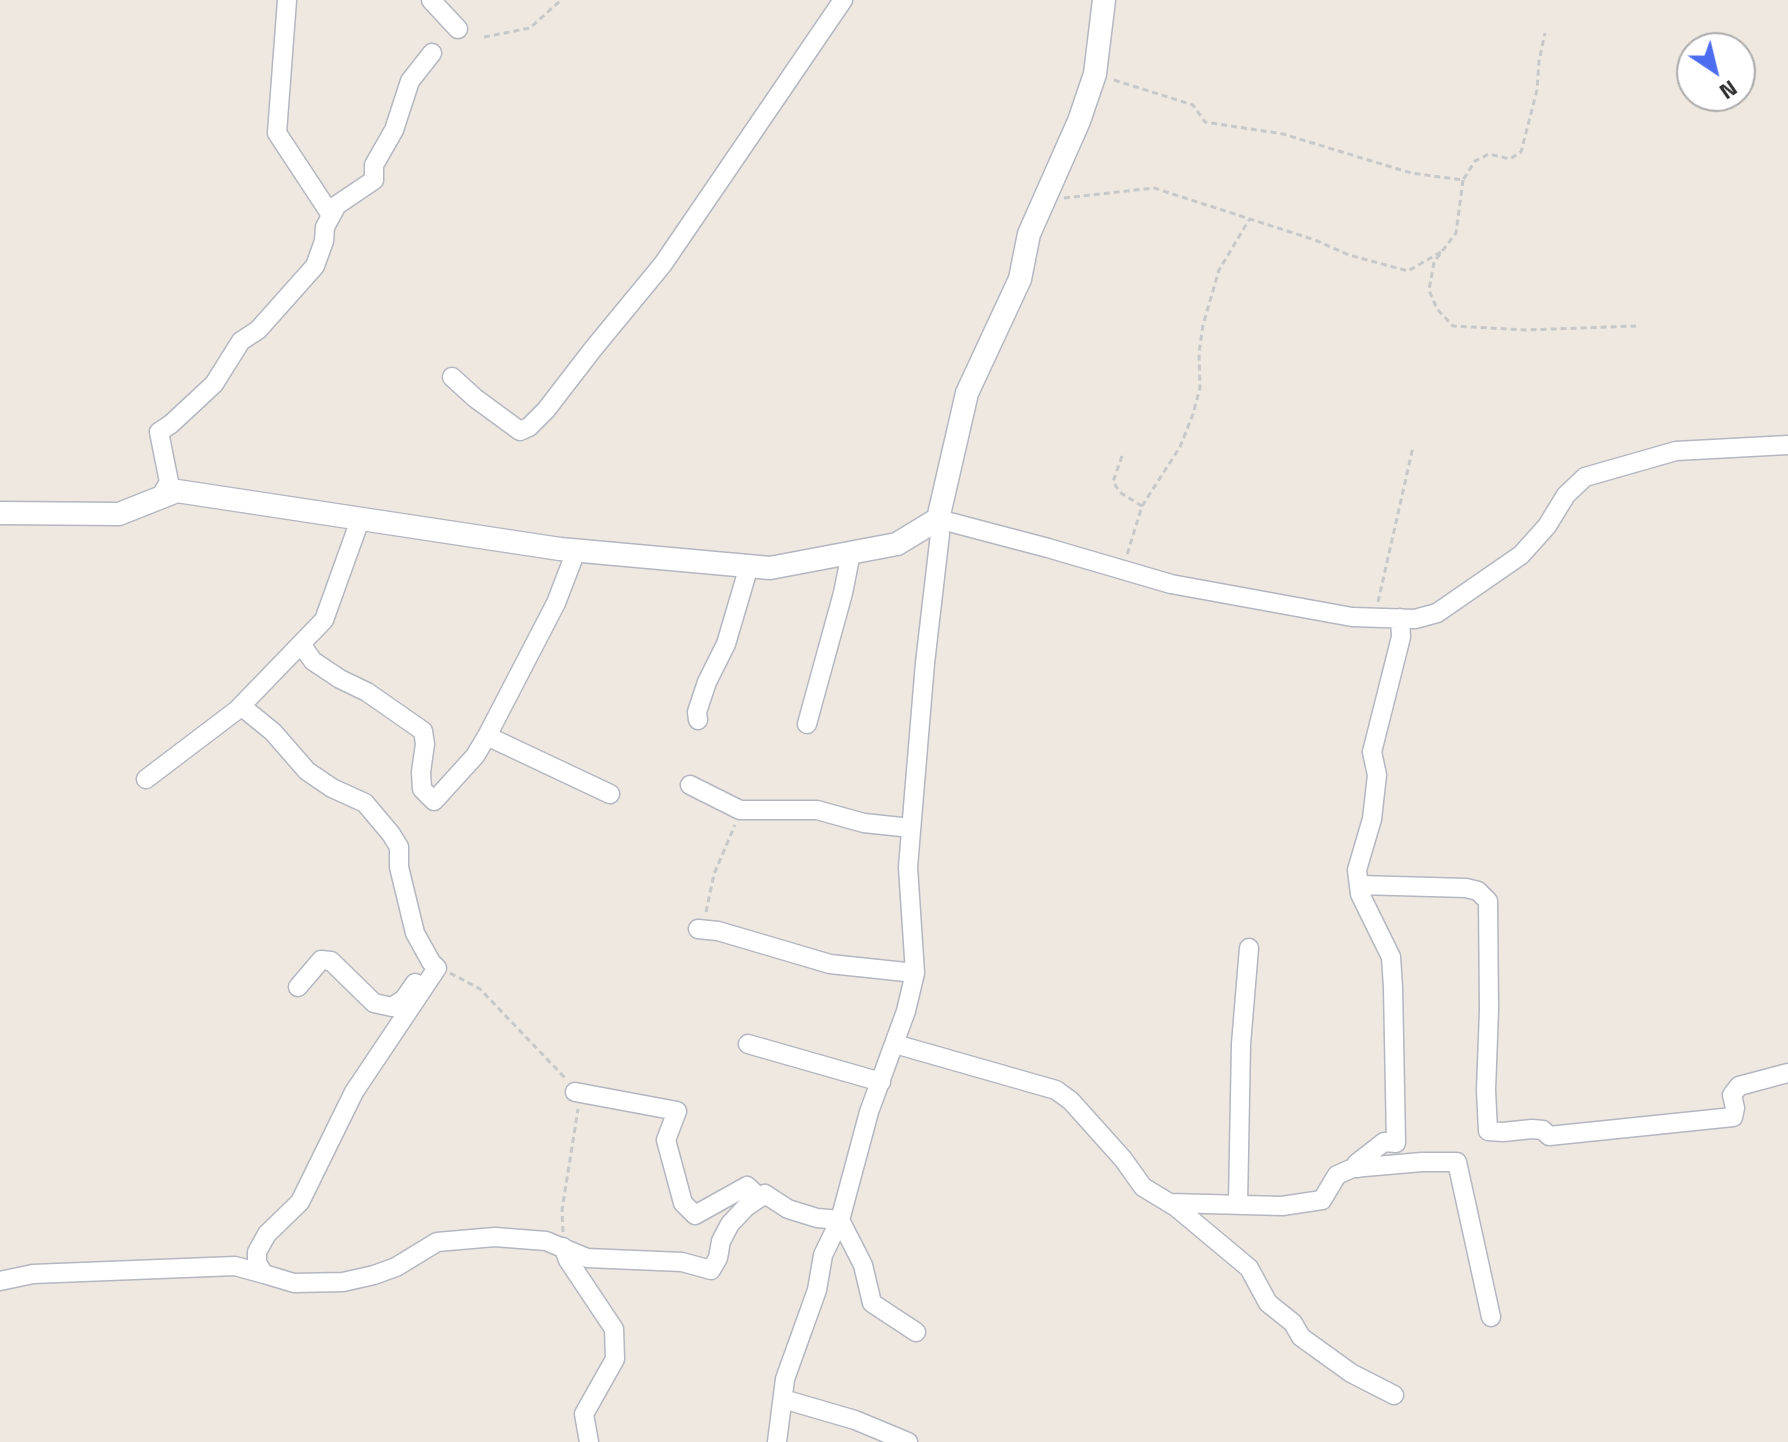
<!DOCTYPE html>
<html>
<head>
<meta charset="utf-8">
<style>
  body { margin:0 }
  #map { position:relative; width:1788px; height:1442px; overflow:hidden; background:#eee8e1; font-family:"Titillium Web",sans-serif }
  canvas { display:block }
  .north { position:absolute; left:1676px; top:32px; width:80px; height:80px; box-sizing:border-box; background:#fff; border:2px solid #ababab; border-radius:50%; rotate:145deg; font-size:22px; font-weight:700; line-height:32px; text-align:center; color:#2d2d2d }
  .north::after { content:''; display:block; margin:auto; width:28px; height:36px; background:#4c6def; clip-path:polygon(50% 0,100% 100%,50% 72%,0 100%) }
</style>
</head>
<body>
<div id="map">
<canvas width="1788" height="1442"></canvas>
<div class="north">N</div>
</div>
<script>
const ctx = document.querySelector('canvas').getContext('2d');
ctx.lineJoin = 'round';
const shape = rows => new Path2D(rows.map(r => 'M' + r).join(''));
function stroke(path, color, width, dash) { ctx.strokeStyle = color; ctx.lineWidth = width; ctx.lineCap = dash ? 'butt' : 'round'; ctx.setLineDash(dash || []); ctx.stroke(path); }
const path = shape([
  [484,37,530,28,561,0],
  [1114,80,1193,105,1205,122,1283,134,1411,173,1463,180,1475,161,1489,154,1510,159,1521,152,1537,90,1539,61,1545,33],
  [1463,180,1456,233,1434,262,1429,290,1437,309,1453,326,1526,330,1636,326],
  [1064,198,1154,188,1315,240,1349,255,1408,271,1441,252],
  [1122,456,1113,482,1121,493,1142,506,1127,555],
  [1142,506,1180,447,1193,414,1200,388,1199,353,1203,325,1219,270,1249,220],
  [1378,602,1413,447],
  [706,912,714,874,735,825],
  [450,973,480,989,567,1080],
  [563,1232,562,1210,578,1109]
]);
const minor = shape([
  [287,0,277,133,331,215],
  [431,0,458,29],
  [452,377,475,398,520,431,529,427,546,410,593,349,663,264,843,0],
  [160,498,169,482,159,432,171,424,214,384,241,341,258,330,315,266,324,241,325,227,337,205,374,180,374,165,394,130,410,81,432,53],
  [301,644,313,661,340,679,367,692,423,731,425,744,421,772,422,789,434,801,475,756,487,736,556,603,576,551],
  [241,706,273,732,307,771,332,788,365,803,391,834,399,847,399,867,415,933,431,962,437,968,354,1092,300,1202,267,1234,257,1252,257,1263,264,1274,294,1283,343,1282,374,1275,396,1267,437,1242,495,1237,546,1241,587,1258,682,1262,711,1270,718,1258,721,1241,730,1224,746,1207,765,1194,788,1209,817,1218,840,1220,863,1265,872,1303,916,1332],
  [698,720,697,712,707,682,726,644,749,566],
  [807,724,843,593,851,553],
  [487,736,610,794],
  [146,779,237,710,324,620,360,520],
  [690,785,740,810,817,810,864,823,911,828],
  [1359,885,1466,888,1478,891,1488,901,1489,1010,1486,1090,1488,1131,1503,1132,1532,1129,1543,1130,1549,1136,1733,1117,1735,1108,1732,1095,1739,1086,1788,1073],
  [698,929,718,931,830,964,915,973],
  [298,987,321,960,331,961,374,1003,392,1007,404,999,415,983],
  [748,1044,881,1082],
  [895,1044,1056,1090,1071,1101,1123,1159,1143,1187,1176,1207,1249,1268,1268,1303,1293,1323,1301,1337,1351,1373,1394,1395],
  [575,1092,677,1111,666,1140,683,1203,695,1215,747,1186,760,1198],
  [1358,1168,1357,1163,1384,1142,1396,1143,1393,987,1391,957,1360,894,1357,870,1372,819,1377,775,1372,752,1401,637,1400,618],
  [1170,1203,1282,1206,1322,1200,1337,1175,1353,1168,1422,1162,1457,1162,1491,1317],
  [1238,1204,1241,1044,1249,948],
  [563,1247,568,1260,614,1329,615,1359,584,1414,589,1442],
  [0,1281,33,1274,235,1266,264,1274],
  [783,1399,855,1420,908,1442],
  [777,1442,785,1379,817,1290,823,1255,840,1220,869,1112,906,1011,915,973,908,867,925,663,940,534,938,519,1048,548,1171,584,1352,617,1415,619,1437,613,1521,555,1547,526,1566,495,1585,477,1676,451,1788,445]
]);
const tertiary = shape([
  [0,513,119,514,177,491,560,549,770,568,897,544,938,519,967,393,1020,279,1029,234,1079,121,1095,74,1104,0]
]);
stroke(minor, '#b4b7c0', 21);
stroke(tertiary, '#b4b7c0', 25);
stroke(path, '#c8c8c8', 3, [6, 4]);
stroke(minor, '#fff', 18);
stroke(tertiary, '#fff', 22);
</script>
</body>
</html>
